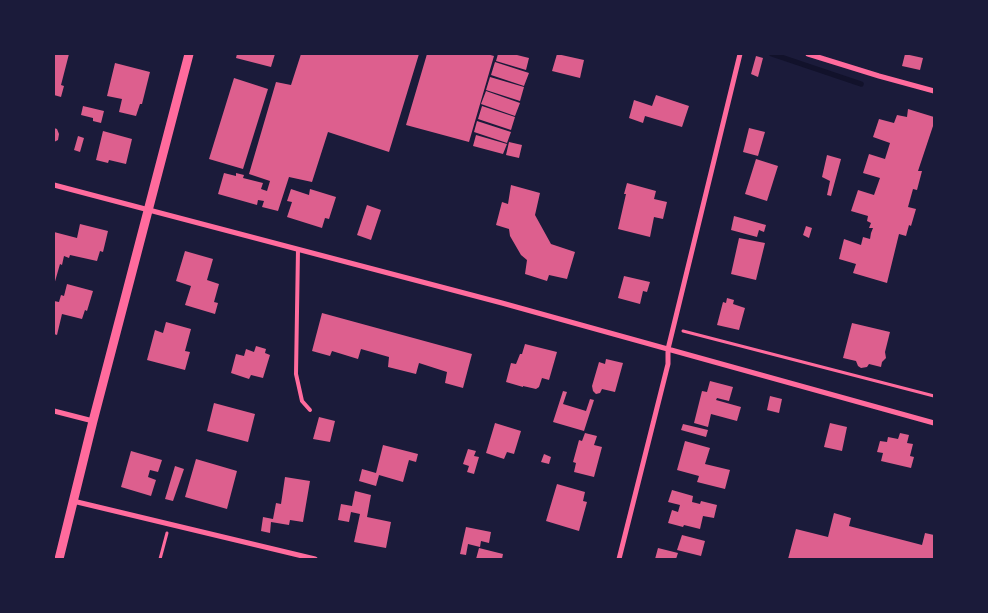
<!DOCTYPE html>
<html>
<head>
<meta charset="utf-8">
<style>
  body { margin:0 }
  #map { position:relative; width:988px; height:613px; overflow:hidden; background:#1b1b3a; font-family:Helvetica,sans-serif }
  canvas { display:block }
  .frame { position:absolute; inset:0; border:55px solid #1b1b3a; pointer-events:none }
</style>
</head>
<body>
<div id="map">
<canvas width="988" height="613"></canvas>
<div class="frame"></div>
</div>
<script>
const ctx = document.querySelector('canvas').getContext('2d');
ctx.lineJoin = 'round';
const shape = rows => new Path2D(rows.map(r => 'M' + r).join(''));
function stroke(path, color, width, dash) { ctx.strokeStyle = color; ctx.lineWidth = width; ctx.lineCap = dash ? 'butt' : 'round'; ctx.setLineDash(dash || []); ctx.stroke(path); }
function fill(path, color) { ctx.fillStyle = color; ctx.fill(path, 'evenodd'); }
const stream = shape([
  [772,54,861,84]
]);
const building = shape([
  [54,54,69,54,61,85,64,86,61,97,54,95],
  [237,54,275,54,271,67,236,58],
  [301,54,419,54,389,152,328,132,312,182,289,177,278,211,262,207,264,201,258,200,257,205,218,194,224,173,236,176,236,173,244,175,243,178,263,183,261,189,267,191,270,181,249,174,276,82,291,85],
  [427,54,487,54,494,56,469,142,406,125],
  [498,54,513,54,529,58,526,70,496,61],
  [557,54,584,60,580,78,552,71],
  [905,54,923,58,920,70,902,66],
  [756,56,763,58,758,77,751,74],
  [495,62,529,73,524,86,491,75],
  [115,63,150,72,142,104,140,104,136,116,119,112,122,99,107,96],
  [490,77,524,87,520,101,486,90],
  [234,78,268,89,243,169,209,159],
  [486,91,520,103,515,116,481,104],
  [656,95,689,106,682,127,645,116,643,123,629,118,634,100,652,106],
  [83,106,104,111,101,123,93,121,93,118,81,115],
  [482,106,515,117,511,130,478,119],
  [908,109,934,117,934,123,918,171,922,171,917,190,913,189,908,207,916,209,911,226,909,225,906,236,899,234,887,283,853,273,856,264,839,259,844,239,861,245,863,237,870,239,871,233,873,228,869,228,871,223,867,221,868,216,851,211,858,190,874,195,880,178,863,173,869,154,885,159,890,143,873,137,879,119,894,123,897,115,907,117],
  [477,121,511,132,507,143,474,132],
  [54,128,57,129,59,134,58,140,54,142],
  [749,128,765,132,758,156,743,152],
  [103,131,132,139,126,164,109,160,108,163,96,160],
  [476,135,507,144,503,154,473,146],
  [78,136,84,138,80,152,74,150],
  [509,142,522,145,519,158,506,155],
  [827,155,841,159,831,196,827,195,830,181,822,177],
  [756,159,778,166,767,201,745,194],
  [627,183,656,191,654,199,667,202,663,219,654,217,650,237,618,229,626,194,624,194],
  [511,185,540,193,535,215,551,244,575,252,567,279,549,275,547,281,525,274,527,260,521,255,510,236,509,229,496,225,502,202,508,204],
  [291,189,309,195,310,189,336,197,329,219,325,218,322,228,287,217,292,202,287,201],
  [367,205,381,210,371,240,357,235],
  [734,216,766,225,764,232,759,230,757,237,731,230],
  [80,224,108,231,103,252,100,251,97,261,70,255,69,258,64,256,62,265,60,264,54,285,54,232,77,238],
  [806,226,812,228,809,238,803,235],
  [739,238,765,243,756,280,731,274],
  [185,251,213,259,207,280,219,284,214,302,218,303,215,314,185,305,191,286,176,281],
  [624,276,650,282,647,292,643,291,640,304,618,298],
  [67,284,93,291,87,311,85,310,82,319,62,314,57,335,54,334,54,301,59,302,61,295,64,296],
  [727,298,734,300,733,304,745,308,739,330,717,325,723,302,726,303],
  [322,313,472,354,463,388,445,383,447,372,419,363,416,374,388,367,389,357,361,349,358,359,332,351,330,356,312,351],
  [166,322,191,329,185,351,190,352,185,370,147,360,155,330,163,333],
  [852,323,890,332,885,352,886,358,882,362,881,367,869,364,867,367,861,368,858,366,856,361,843,358],
  [525,344,557,352,549,380,542,378,539,387,536,389,523,386,523,387,506,382,511,363,516,364,520,354,522,354],
  [256,346,266,349,265,353,270,355,263,378,251,375,249,379,231,373,236,354,244,356,246,349,254,352],
  [606,359,623,363,615,392,602,389,600,393,596,394,593,391,592,386,599,362,605,364],
  [710,381,733,387,729,401,717,398,716,400,741,407,737,421,711,414,708,427,694,423,702,391,707,392],
  [563,391,567,392,563,404,586,411,590,399,594,400,584,431,553,422],
  [770,396,782,399,779,413,767,410],
  [214,403,255,414,248,442,207,431],
  [319,417,335,421,330,442,313,439],
  [495,423,521,431,514,454,507,452,504,459,486,453],
  [830,423,847,427,842,451,824,447],
  [683,424,708,430,706,437,681,430],
  [585,433,597,436,594,445,602,447,594,477,574,472,576,463,573,462,579,440,582,441],
  [900,433,909,435,907,443,913,444,910,456,914,457,911,468,881,461,883,453,877,452,880,441,887,442,888,437,898,439],
  [685,441,710,448,705,464,730,470,725,489,697,482,699,476,677,470],
  [383,445,418,454,416,462,409,460,403,482,379,475,376,486,359,481,362,469,376,473],
  [468,449,476,451,474,456,479,457,474,474,467,472,469,466,463,464],
  [131,451,162,460,158,472,150,470,148,477,156,480,151,496,121,487],
  [544,454,551,457,549,464,541,462],
  [196,459,237,471,227,509,185,497],
  [175,466,184,469,173,501,165,499],
  [285,477,310,481,303,522,290,520,289,525,271,522,270,533,261,531,263,517,273,519,276,503,281,504],
  [557,484,585,492,583,501,587,502,579,531,546,521],
  [672,490,693,496,692,502,700,504,701,501,717,505,714,518,703,516,700,529,684,525,683,527,668,523,672,510,678,512,680,505,668,502],
  [355,491,371,495,367,517,391,522,386,548,354,542,360,514,351,512,349,522,338,520,341,504,352,506],
  [834,513,851,518,849,526,922,545,925,533,934,535,934,559,788,559,796,529,828,537],
  [466,527,491,532,489,543,481,541,480,547,468,544,466,555,460,554],
  [682,535,705,541,701,556,677,550],
  [479,548,503,554,502,559,476,559],
  [658,548,678,553,676,559,655,559]
]);
const path = shape([
  [683,331,934,396],
  [160,559,167,533]
]);
const service = shape([
  [298,249,296,374,302,401,310,410]
]);
const minor = shape([
  [808,54,879,76,934,91],
  [54,185,502,303,934,423],
  [54,411,93,421],
  [73,501,315,559],
  [619,559,668,364,668,349,740,54]
]);
const tertiary = shape([
  [59,559,93,421,189,54]
]);
stroke(stream, '#12122b', 5.5);
fill(building, '#dd5f8e');
stroke(path, '#ff6b9d', 3);
stroke(service, '#ff6b9d', 4);
stroke(minor, '#ff6b9d', 5);
stroke(tertiary, '#ff6b9d', 9);
</script>
</body>
</html>
